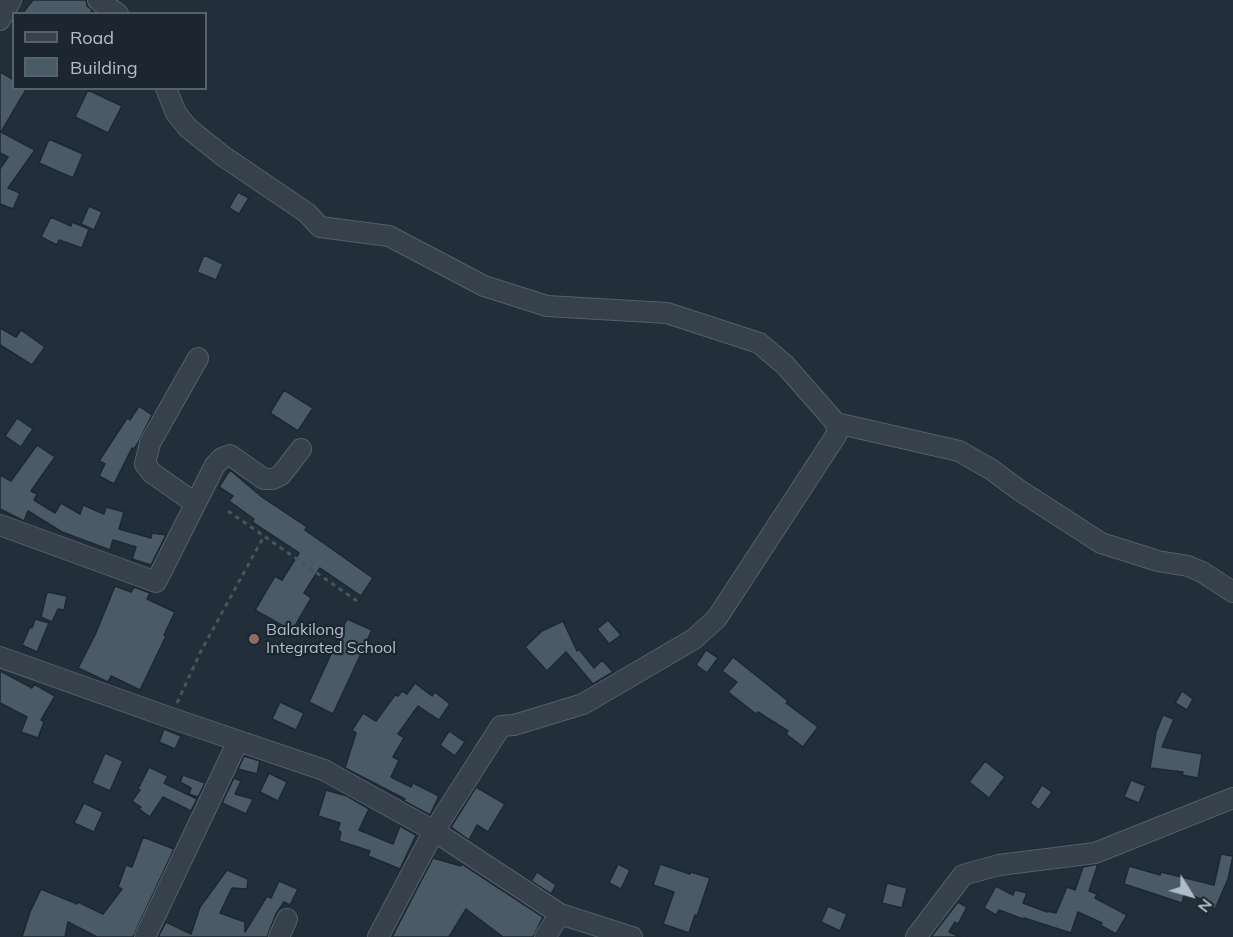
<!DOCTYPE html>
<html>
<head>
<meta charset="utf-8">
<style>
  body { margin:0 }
  #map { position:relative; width:1233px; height:937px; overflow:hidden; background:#222f3b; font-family:Mulish,sans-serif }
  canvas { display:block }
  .legend { position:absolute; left:12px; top:12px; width:195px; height:78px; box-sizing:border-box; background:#1b2630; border:2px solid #57626c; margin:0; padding:8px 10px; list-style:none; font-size:18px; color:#b1bcc7 }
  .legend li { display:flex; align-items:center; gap:12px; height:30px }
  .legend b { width:30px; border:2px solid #57626c }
  .north { position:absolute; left:1161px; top:865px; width:60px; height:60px; -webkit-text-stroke:4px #1b2630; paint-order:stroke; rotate:127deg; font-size:16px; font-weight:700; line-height:24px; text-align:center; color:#b1bcc7 }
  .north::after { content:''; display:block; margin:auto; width:21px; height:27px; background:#b1bcc7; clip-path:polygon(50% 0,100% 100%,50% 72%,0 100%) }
</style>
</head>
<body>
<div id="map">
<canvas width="1233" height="937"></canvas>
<ul class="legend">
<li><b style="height:8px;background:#36414b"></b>Road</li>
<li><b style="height:16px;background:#4a5a67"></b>Building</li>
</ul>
<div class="north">N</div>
</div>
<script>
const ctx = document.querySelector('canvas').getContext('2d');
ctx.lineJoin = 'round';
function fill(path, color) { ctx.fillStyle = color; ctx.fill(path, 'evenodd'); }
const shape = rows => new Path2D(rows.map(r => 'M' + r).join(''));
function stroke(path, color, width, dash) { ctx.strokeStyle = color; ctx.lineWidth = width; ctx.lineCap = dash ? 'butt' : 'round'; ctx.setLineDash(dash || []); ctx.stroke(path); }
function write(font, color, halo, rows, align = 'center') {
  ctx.font = font + ' Mulish,sans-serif'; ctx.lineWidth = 4.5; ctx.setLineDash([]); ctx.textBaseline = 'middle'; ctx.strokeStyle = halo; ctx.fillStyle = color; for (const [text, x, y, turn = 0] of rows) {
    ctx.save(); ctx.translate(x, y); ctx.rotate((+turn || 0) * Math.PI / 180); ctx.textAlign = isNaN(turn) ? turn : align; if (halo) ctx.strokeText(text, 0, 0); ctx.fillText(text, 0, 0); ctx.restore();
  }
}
const building = shape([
  [33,0,86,0,87,6,92,10,90,14,22,14,33,0],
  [0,72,14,80,14,88,27,88,1,132,35,150,8,188,20,193,13,209,0,204,0,169,8,157,0,153,0,72],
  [88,90,122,106,108,133,75,117,88,90],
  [49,139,83,154,73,178,39,163,49,139],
  [238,192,249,198,239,214,229,208,238,192],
  [89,206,102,212,94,230,81,224,89,206],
  [51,217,71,226,72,222,89,229,82,248,59,240,57,245,41,237,51,217],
  [204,255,223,264,216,280,197,272,204,255],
  [0,328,16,337,21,330,45,347,32,365,0,345,0,328],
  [284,390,313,408,298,431,270,413,284,390],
  [139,406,152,415,138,443,134,449,132,448,114,484,99,476,105,464,99,461,127,418,130,420,139,406],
  [17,418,33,429,21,447,5,436,17,418],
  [37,445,55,457,31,491,37,494,34,500,55,513,61,503,80,514,83,505,104,514,106,507,124,512,119,529,151,538,152,533,166,535,151,565,132,559,136,547,113,540,110,550,62,532,28,511,24,521,0,509,0,475,11,481,37,445],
  [230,470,262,497,307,527,305,530,373,578,361,596,320,568,304,593,311,598,292,631,255,610,275,576,282,580,299,553,252,522,254,519,229,501,233,496,219,487,230,470],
  [115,586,131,592,134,587,150,593,147,599,175,612,164,635,166,636,140,690,111,676,108,682,78,668,95,635,115,586],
  [47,592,67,596,64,610,58,609,52,622,41,617,47,592],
  [35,619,49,623,37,652,22,645,30,627,32,628,35,619],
  [347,619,372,630,333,714,309,702,347,619],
  [608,620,621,635,609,644,597,629,608,620],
  [563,621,577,651,579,649,594,668,602,660,613,672,593,684,566,652,547,671,525,647,542,631,563,621],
  [706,650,718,658,707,673,696,665,706,650],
  [733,657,788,701,786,703,818,727,803,747,786,734,788,731,758,712,756,714,728,692,737,682,722,671,733,657],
  [0,671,32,688,34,684,55,696,41,720,44,722,38,738,21,732,27,717,0,703,0,671],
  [415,683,432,696,435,692,450,704,439,720,418,706,398,734,404,738,393,757,399,760,391,777,411,787,413,783,439,796,430,815,404,801,405,799,345,768,356,733,352,730,363,713,376,721,395,695,398,696,402,691,407,694,415,683],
  [1182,691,1193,699,1187,710,1175,703,1182,691],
  [280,702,304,713,296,730,272,719,280,702],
  [1163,715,1174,719,1162,747,1202,754,1198,778,1182,775,1183,772,1150,768,1156,732,1163,715],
  [164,729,181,736,175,749,159,742,164,729],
  [449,731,465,742,455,756,440,745,449,731],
  [105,753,123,761,110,791,92,783,105,753],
  [244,756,260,761,257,774,238,769,244,756],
  [985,761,1005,777,989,798,969,782,985,761],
  [149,767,168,776,164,783,197,799,191,811,163,797,150,817,139,809,141,807,132,801,140,790,138,789,149,767],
  [269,773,287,782,278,801,260,792,269,773],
  [183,775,205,783,198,797,189,794,191,788,180,782,183,775],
  [234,778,241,781,235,794,253,799,246,814,222,803,234,778],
  [1131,780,1146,786,1139,803,1124,797,1131,780],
  [1042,785,1052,792,1039,810,1030,803,1042,785],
  [476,787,505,804,488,832,477,825,469,840,451,827,476,787],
  [326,790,347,796,369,809,359,830,393,844,400,826,416,835,400,869,368,856,370,851,339,841,341,832,338,830,340,823,318,816,326,790],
  [84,803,103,812,94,832,74,823,84,803],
  [143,837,174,849,133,937,97,937,68,922,65,937,22,937,30,912,41,889,77,904,78,902,103,914,122,889,118,887,126,865,132,867,143,837],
  [1221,854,1233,856,1228,879,1215,909,1210,907,1211,904,1185,892,1182,903,1124,884,1129,866,1160,875,1161,872,1214,885,1221,854],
  [433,858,461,866,462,864,543,917,533,937,503,937,466,909,449,937,392,937,433,858],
  [618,864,630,870,621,889,609,883,618,864],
  [660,864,690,874,691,872,710,878,697,916,695,915,689,933,663,924,674,892,653,885,660,864],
  [1098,864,1089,891,1097,894,1095,898,1127,915,1116,934,1100,925,1102,923,1078,912,1071,933,1024,918,1023,919,999,910,996,915,984,908,996,886,1013,895,1015,890,1027,893,1023,903,1047,912,1047,911,1056,913,1067,887,1075,890,1083,867,1098,864],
  [227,870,248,879,247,889,232,888,220,913,245,922,245,932,267,896,271,898,279,881,298,889,290,905,284,902,276,914,267,937,158,937,166,922,191,934,200,907,227,870],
  [537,872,556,885,551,894,531,881,537,872],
  [887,883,907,888,902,908,882,903,887,883],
  [958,902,967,907,958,924,955,922,949,932,960,937,931,937,958,902],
  [828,906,847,914,840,931,821,922,828,906]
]);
const path = shape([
  [228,511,357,601],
  [177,703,201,651,264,536]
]);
const minor = shape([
  [98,0,118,14],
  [0,20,11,0],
  [166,88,176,113,188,128,223,156,307,213,320,227,389,236,484,286,547,306,667,313,759,343,785,365,836,423,837,434,717,618,694,639,583,704,514,725,501,726,434,831,378,937],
  [836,423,959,451,992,470,1019,490,1101,543,1158,561,1188,566,1202,572,1233,592],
  [195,503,152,473,145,464,150,443,198,358],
  [0,525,156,582,215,465,222,458,230,455,264,479,273,479,281,475,301,449],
  [0,657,171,718,324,770,434,831,560,914,632,937],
  [145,937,238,741],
  [279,937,287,919],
  [545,937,560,914],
  [916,937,963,875,999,865,1095,853,1233,798]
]);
const markers = [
  [254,639,6,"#8d6e63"]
];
const poiNames = [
  ["Balakilong",266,630],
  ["Integrated School",266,648]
];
fill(building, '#4a5a67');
stroke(building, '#1d2832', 1.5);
stroke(minor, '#545f69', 22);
stroke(path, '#425859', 3, [4.5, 4.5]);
stroke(minor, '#36414b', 20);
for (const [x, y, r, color] of markers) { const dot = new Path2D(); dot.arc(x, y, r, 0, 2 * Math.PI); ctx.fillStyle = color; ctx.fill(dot); stroke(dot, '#1b2630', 2); }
write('16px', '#b1bcc7', '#1b2630', poiNames, 'left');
</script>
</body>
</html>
